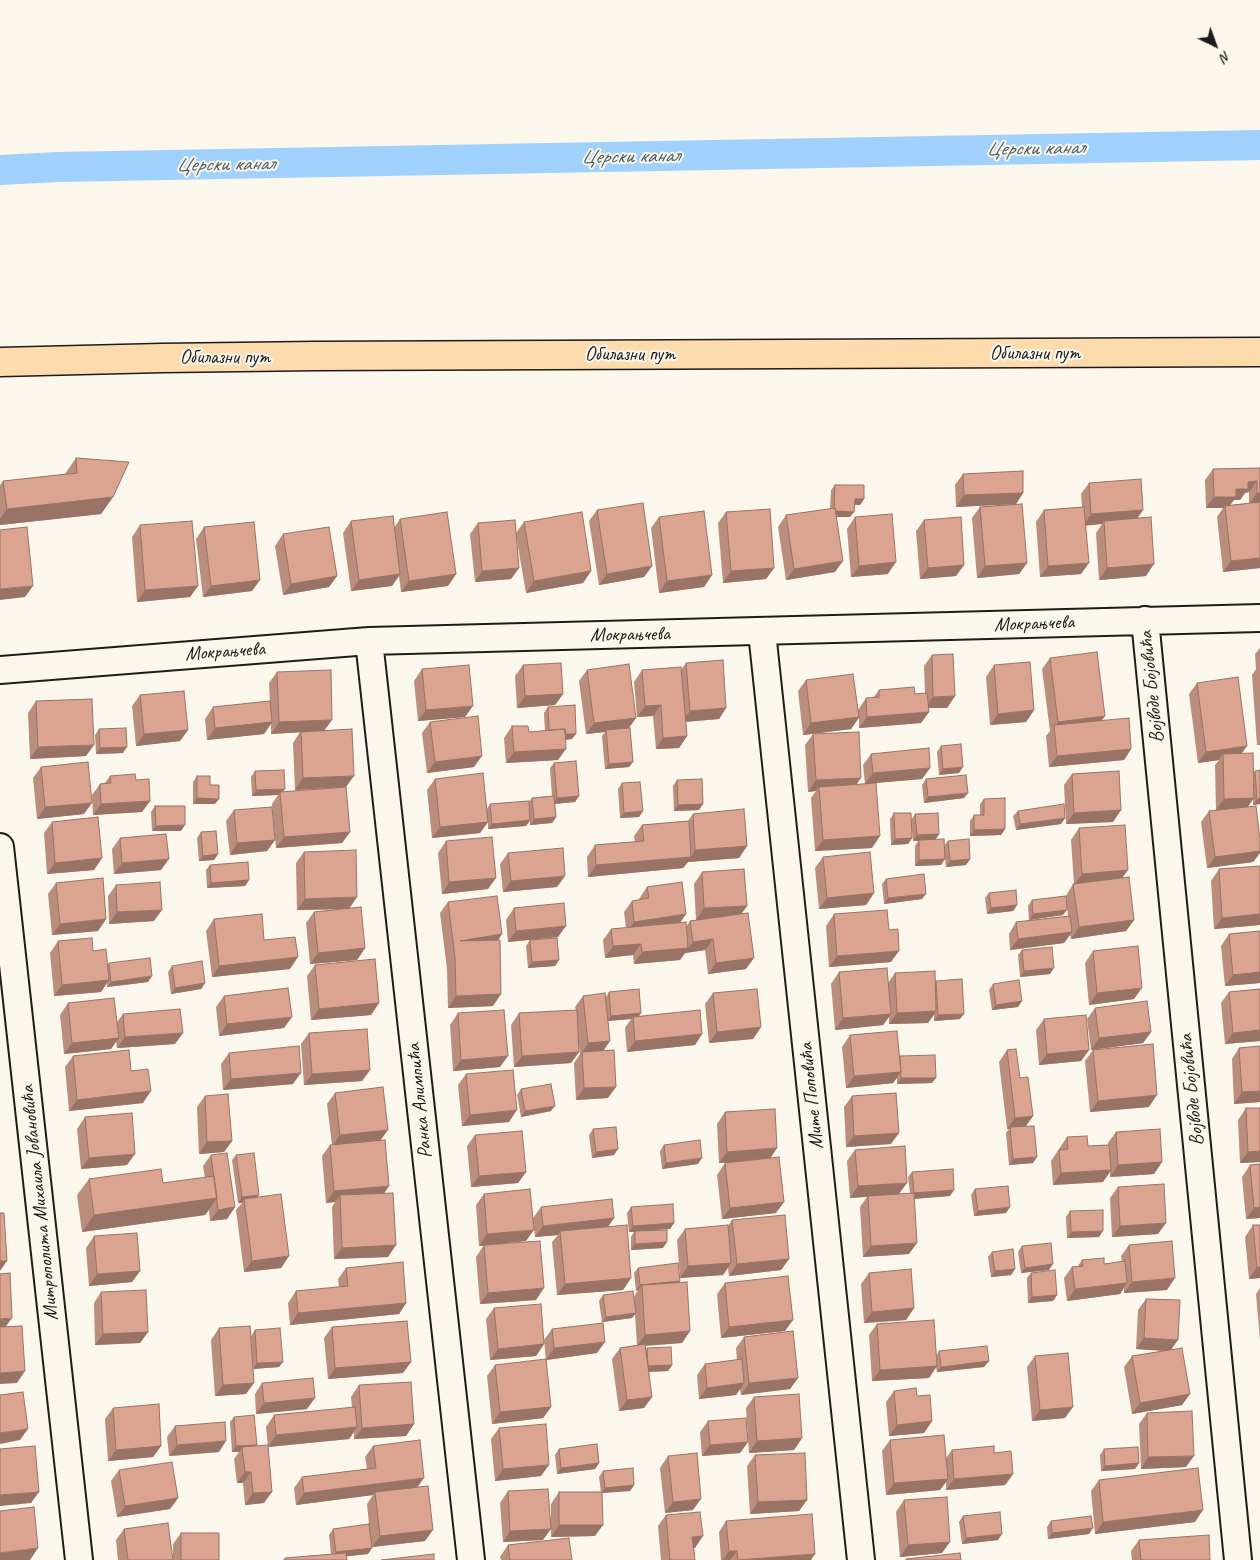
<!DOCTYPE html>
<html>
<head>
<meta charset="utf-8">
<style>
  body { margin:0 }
  #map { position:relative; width:1260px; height:1560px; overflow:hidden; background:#fbf7ec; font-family:Caveat,sans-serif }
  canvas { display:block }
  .north { position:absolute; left:1190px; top:20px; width:50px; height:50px; -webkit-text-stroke:4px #fbf7ec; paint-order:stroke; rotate:138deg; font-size:14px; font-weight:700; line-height:20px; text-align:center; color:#1c1c1c }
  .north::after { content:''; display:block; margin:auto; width:18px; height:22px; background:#1c1c1c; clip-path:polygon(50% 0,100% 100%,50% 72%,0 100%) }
</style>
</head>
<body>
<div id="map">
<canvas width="1260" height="1560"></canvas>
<div class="north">N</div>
</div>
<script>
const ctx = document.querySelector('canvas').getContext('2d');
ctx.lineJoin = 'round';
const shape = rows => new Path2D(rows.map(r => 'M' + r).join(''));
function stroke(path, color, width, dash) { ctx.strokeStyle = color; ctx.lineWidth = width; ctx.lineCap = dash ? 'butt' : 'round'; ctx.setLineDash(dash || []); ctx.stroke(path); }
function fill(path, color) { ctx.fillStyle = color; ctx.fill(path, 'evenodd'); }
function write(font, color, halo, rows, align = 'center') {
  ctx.font = font + ' Caveat,sans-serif'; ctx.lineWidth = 4; ctx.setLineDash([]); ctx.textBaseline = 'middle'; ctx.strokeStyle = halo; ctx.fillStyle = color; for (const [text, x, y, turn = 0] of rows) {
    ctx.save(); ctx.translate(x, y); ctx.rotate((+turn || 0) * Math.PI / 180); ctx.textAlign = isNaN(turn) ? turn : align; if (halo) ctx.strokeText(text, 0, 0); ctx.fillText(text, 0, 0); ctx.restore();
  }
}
const canal = shape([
  [0,170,58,167,1260,145]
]);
const street = shape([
  [1145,620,1238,1560],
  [762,632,861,1560],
  [369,641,471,1560],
  [0,670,369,641,1260,618],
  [0,847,79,1560]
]);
const primary = shape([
  [0,362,162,358,316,356,1260,352]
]);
const wall = shape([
  [76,458,113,497,101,514,0,525,0,485,3,481,65,474],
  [1260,468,1260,568,1223,572,1217,517,1223,508,1206,508,1205,480,1213,469],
  [1249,492,1249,503,1230,505,1234,500,1240,500,1245,493],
  [963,474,1023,493,1016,504,1027,563,1019,574,977,578,972,518,980,507,1013,504,956,507,955,485],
  [1089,483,1143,510,1137,518,1146,576,1099,580,1096,533,1102,524,1086,525,1081,574,1040,577,1036,522,1044,510,1082,507,1081,494],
  [835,485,864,499,860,505,854,505,850,517,837,517,835,572,786,580,778,527,786,515,830,509,831,490],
  [597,510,652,566,644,577,599,585,589,521],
  [726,512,774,568,766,579,723,583,718,523],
  [659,517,712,575,704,587,659,593,651,528],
  [855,517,888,574,851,577,847,529],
  [400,519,456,574,448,586,401,592,399,576,392,586,351,591,343,533,351,521,394,528],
  [924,520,964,565,956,576,920,579,916,531],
  [524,522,591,571,583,583,526,593,516,535,519,568,511,579,475,582,470,534,478,523,516,533],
  [140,525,198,586,190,597,137,602,132,537],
  [204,527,252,591,203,597,196,539],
  [283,534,337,576,329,587,283,595,275,546],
  [1260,648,1260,745,1257,745,1252,675,1256,669,1255,654],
  [932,655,955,696,947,708,928,708,929,712,921,723,859,728,859,718,851,729,803,735,798,691,806,680,858,710,866,698,873,698,879,690,915,694,925,693,924,666],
  [1050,658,1102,720,1131,749,1124,760,1049,767,1046,736,1050,731,1042,669],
  [686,663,726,708,719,719,685,722,687,736,679,748,656,749,653,716,637,717,634,682,642,670,681,670],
  [523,665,563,694,555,705,517,708,515,676],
  [994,665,1034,710,1026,722,990,725,986,677],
  [422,669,465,717,418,721,414,681],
  [587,670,636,718,628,729,633,762,629,767,605,769,602,736,605,732,586,734,579,681],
  [277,672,325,730,346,787,350,832,342,843,276,848,272,804,278,795,252,796,251,777,255,771,283,792,333,788,295,790,293,743,300,732,271,734,271,724,264,734,207,740,205,719,213,707,270,701,269,683],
  [1197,683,1242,753,1253,773,1255,771,1260,804,1253,805,1253,799,1248,807,1260,840,1260,853,1253,862,1207,868,1201,822,1209,811,1216,810,1215,765,1219,760,1198,763,1189,694],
  [140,695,188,730,180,741,136,746,132,706],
  [36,701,86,756,30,759,28,713],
  [548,707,572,739,565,740,558,760,506,763,504,738,512,726,529,732,545,731,544,713],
  [430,722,474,767,427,773,422,733],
  [99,729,123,753,96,754,95,735],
  [813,734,857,784,865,784,863,765,871,754,930,768,922,779,873,783,872,848,815,851,811,798,816,791,808,792,805,745],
  [941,746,959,773,939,775,937,752],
  [554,763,579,796,575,802,554,804,556,817,552,823,530,825,530,821,526,826,488,829,488,822,480,833,432,838,427,790,435,779,487,809,490,804,529,802,532,798,552,796,550,768],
  [41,767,84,814,37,819,33,778],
  [1072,774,1121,810,1113,822,1066,824,1064,785],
  [110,776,136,780,150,801,142,812,93,815,92,795,100,784,105,783],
  [197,776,210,785,215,804,193,804,193,782],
  [926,779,964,798,924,803,922,785],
  [677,780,703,804,699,810,674,811,673,786],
  [622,783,643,811,639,817,620,818,618,789],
  [984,799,1005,829,1001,835,970,836,970,821,974,815,980,815,980,804],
  [155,806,181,831,152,831,151,812],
  [234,810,275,840,267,851,230,855,226,821],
  [1018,811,1065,818,1061,824,1016,830,1013,816],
  [894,813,912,838,908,844,891,845,890,819],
  [693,814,747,846,739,858,688,862,683,868,588,877,587,857,595,845,635,842,634,836,642,825,688,821],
  [915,814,939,834,935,840,944,846,948,841,970,859,966,865,946,867,945,858,941,865,915,866,915,846,918,841,913,841,911,820],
  [52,822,102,858,94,870,47,874,44,833],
  [1079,828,1123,878,1134,920,1126,931,1071,939,1070,935,1064,943,1010,950,1009,934,1016,922,1068,916,1066,898,1063,915,1029,920,1028,906,1032,900,1066,896,1073,884,1074,884,1071,840],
  [201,832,218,854,214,860,199,861,197,838],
  [120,838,161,870,114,874,112,849],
  [446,841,488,889,442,894,438,853],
  [304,852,350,908,365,948,357,960,310,964,306,923,314,912,342,909,297,910,296,863],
  [508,853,557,887,503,892,500,864],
  [823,857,874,893,866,905,819,909,815,868],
  [210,865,249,880,245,886,207,888,206,870],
  [1260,866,1260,925,1214,929,1211,881,1219,869],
  [702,872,747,906,741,914,746,969,708,974,705,950,685,953,680,960,634,964,633,955,605,958,603,940,611,929,626,928,624,912,632,901,639,900,639,899,647,887,680,923,686,927,690,921,702,919,696,920,694,884],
  [886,879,922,899,884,904,882,884],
  [56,883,106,919,98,931,52,935,48,894],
  [116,885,154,921,109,924,108,896],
  [989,893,1017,905,1013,911,987,914,985,898],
  [448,902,502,934,497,940,493,1006,448,1008,447,969,440,913],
  [514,908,558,937,508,942,506,920],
  [834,914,889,930,891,962,829,967,826,926],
  [214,919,290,969,212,977,206,931],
  [1260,931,1260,983,1225,986,1221,946,1229,934],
  [530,940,559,960,555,966,528,968,526,946],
  [58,941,93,951,108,965,109,963,148,982,107,987,107,983,101,992,54,996,50,953],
  [1022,950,1050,974,1020,977,1018,955],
  [1093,951,1134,999,1089,1005,1085,963],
  [315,965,379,1003,371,1015,311,1020,307,976],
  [172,966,205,983,201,989,171,994,168,972],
  [839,972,888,983,895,973,935,982,936,981,960,1019,934,1021,934,1015,928,1023,889,1024,889,1017,883,1025,835,1030,831,984],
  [993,984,1018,1007,992,1010,989,990],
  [1260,989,1260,1041,1225,1044,1221,1003,1229,992],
  [609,992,641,1013,639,1016,702,1034,695,1045,627,1052,625,1028,631,1019,608,1021,610,1041,604,1050,608,1098,576,1100,574,1063,580,1054,578,1036,579,1052,571,1063,514,1067,511,1025,519,1013,576,1010,575,1007,583,996,606,997],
  [713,993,761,1027,753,1039,709,1043,705,1004],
  [224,996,284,1028,219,1036,216,1007],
  [68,1003,117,1022,123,1014,175,1044,117,1048,116,1041,111,1049,64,1054,60,1015],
  [1095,1008,1151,1032,1143,1043,1091,1050,1087,1019],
  [458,1013,500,1067,453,1071,450,1025],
  [1044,1019,1089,1050,1081,1061,1039,1065,1036,1030],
  [309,1033,370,1070,362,1081,304,1085,301,1044],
  [850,1035,899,1057,900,1056,932,1083,897,1084,897,1078,893,1083,846,1088,842,1047],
  [1239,1048,1260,1102,1234,1104,1232,1059],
  [1007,1050,1020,1078,1033,1116,1026,1126,1033,1163,1009,1165,1006,1133,1009,1129,1007,1129,999,1062],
  [1093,1050,1149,1107,1090,1112,1085,1061],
  [229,1053,293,1084,223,1090,221,1064],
  [73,1056,131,1071,143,1103,69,1111,65,1067],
  [466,1074,509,1122,462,1126,458,1085],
  [521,1089,551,1111,521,1117,517,1095],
  [335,1093,380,1141,388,1257,334,1259,332,1207,335,1202,326,1203,322,1156,330,1145,332,1145,327,1104],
  [205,1096,232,1141,224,1152,199,1154,197,1107],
  [852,1096,891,1144,846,1147,844,1107],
  [1246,1108,1260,1162,1240,1163,1238,1120],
  [725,1112,777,1148,770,1158,776,1213,722,1219,717,1175,725,1163,736,1162,719,1163,717,1124],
  [85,1117,127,1165,81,1169,77,1129],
  [593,1129,614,1155,592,1158,589,1135],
  [1116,1132,1162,1162,1154,1174,1110,1177,1110,1172,1103,1182,1053,1185,1051,1161,1067,1137,1088,1146,1108,1145,1108,1143],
  [475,1135,526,1172,518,1183,471,1187,467,1146],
  [664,1145,698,1164,662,1169,660,1151],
  [855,1150,900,1194,910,1193,908,1177,912,1172,950,1196,914,1199,909,1254,863,1257,860,1207,867,1197,850,1198,847,1161],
  [211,1155,235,1207,227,1219,210,1221,209,1210,205,1215,82,1232,77,1195,89,1179,163,1183,205,1178,203,1166],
  [236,1155,289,1256,281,1268,244,1272,236,1210,242,1203,238,1203,232,1160],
  [1250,1165,1260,1218,1246,1219,1242,1177],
  [1118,1187,1158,1234,1112,1237,1110,1198],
  [975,1189,1006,1213,974,1216,971,1195],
  [484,1194,526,1241,479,1246,476,1205],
  [541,1207,614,1218,608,1227,631,1278,623,1290,557,1295,552,1242,558,1235,535,1237,533,1218],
  [631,1207,674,1223,670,1229,648,1230,663,1248,631,1250,631,1237,634,1232,629,1232,627,1213],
  [1070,1211,1099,1237,1067,1238,1066,1217],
  [732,1220,789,1259,781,1270,729,1276,728,1268,723,1275,680,1278,677,1240,685,1229,728,1226],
  [1253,1225,1260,1225,1260,1278,1249,1279,1245,1237],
  [94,1236,140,1271,132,1282,89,1286,86,1248],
  [484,1245,536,1300,480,1304,476,1257],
  [1129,1245,1167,1290,1124,1293,1124,1288,1120,1294,1067,1301,1064,1278,1072,1267,1078,1266,1082,1260,1104,1264,1122,1262,1121,1256],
  [1022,1246,1049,1270,1021,1273,1018,1252],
  [992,1252,1015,1269,1011,1275,991,1277,988,1257],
  [346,1268,406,1303,399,1314,290,1325,288,1303,296,1291,339,1287,338,1279],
  [638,1268,678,1282,690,1331,682,1343,645,1346,646,1349,647,1348,672,1365,668,1371,649,1372,652,1397,644,1408,619,1411,612,1359,620,1348,637,1345,635,1314,632,1318,602,1322,599,1301,603,1295,634,1297,638,1290,636,1291,634,1273],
  [869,1273,914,1308,906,1320,864,1323,861,1284],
  [1031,1273,1057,1295,1053,1301,1028,1303,1027,1278],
  [725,1283,785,1331,721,1338,717,1294],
  [1260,1288,1260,1340,1256,1294],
  [101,1292,148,1332,140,1343,95,1345,94,1303],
  [1146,1299,1172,1349,1190,1394,1182,1405,1132,1414,1124,1367,1132,1356,1163,1351,1136,1349,1138,1310],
  [494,1308,544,1344,536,1356,490,1360,486,1319],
  [877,1324,936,1356,939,1351,989,1361,984,1367,937,1372,936,1367,929,1378,872,1381,869,1335],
  [332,1327,411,1362,403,1373,328,1379,324,1338],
  [219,1328,246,1394,215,1396,211,1340],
  [552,1329,597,1353,546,1360,544,1340],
  [255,1330,279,1367,253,1369,251,1336],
  [744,1337,798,1378,790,1389,741,1395,740,1389,736,1395,699,1399,697,1375,705,1364,737,1360,736,1348],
  [1035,1356,1065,1418,1032,1421,1027,1367],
  [495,1365,551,1407,543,1418,492,1424,487,1376],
  [262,1383,307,1409,256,1414,255,1394],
  [359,1385,414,1424,406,1436,354,1439,354,1432,349,1439,268,1447,266,1427,274,1415,352,1408,351,1397],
  [894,1391,917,1396,932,1421,924,1433,889,1436,886,1402],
  [754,1397,802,1438,794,1450,749,1453,746,1408],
  [113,1408,161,1446,153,1457,108,1461,105,1419],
  [1147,1413,1186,1467,1141,1469,1139,1424],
  [234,1417,256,1446,264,1503,245,1505,243,1483,237,1483,234,1459,239,1452,232,1452,230,1422],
  [708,1421,748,1442,740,1453,702,1456,700,1432],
  [175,1426,219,1452,169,1456,167,1437],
  [499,1428,541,1476,495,1481,491,1439],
  [890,1440,946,1458,952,1450,994,1453,1013,1474,1005,1485,946,1490,946,1482,940,1490,886,1495,882,1451],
  [373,1446,418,1487,425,1541,372,1547,368,1554,347,1556,347,1560,283,1560,285,1558,331,1554,329,1535,333,1529,369,1524,367,1504,373,1495,296,1505,294,1488,302,1477,367,1469,365,1457],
  [559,1449,599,1463,595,1469,557,1474,555,1455],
  [1104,1449,1139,1463,1135,1469,1101,1471,1100,1455],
  [755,1455,807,1500,799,1511,750,1514,747,1466],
  [668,1456,693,1510,665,1513,660,1468],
  [119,1470,178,1498,170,1509,117,1517,111,1481],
  [603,1471,634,1485,630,1491,602,1493,595,1536,551,1537,551,1504,559,1492,601,1492,599,1477],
  [1099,1480,1195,1522,1095,1534,1091,1491],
  [508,1491,543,1540,503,1542,500,1503],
  [904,1500,942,1553,900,1557,896,1512],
  [666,1515,695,1548,694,1548,695,1560,661,1560,658,1526],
  [963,1516,998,1540,962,1544,959,1522],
  [726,1521,811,1560,721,1560,719,1532],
  [1051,1521,1089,1534,1048,1539,1047,1527],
  [124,1529,173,1559,173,1544,181,1533,219,1560,118,1560,116,1540],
  [1139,1540,1210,1560,1132,1560,1131,1551],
  [508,1545,572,1560,501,1560,500,1557]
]);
const shadedWall = shape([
  [1257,481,1249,492,1245,493,1240,500,1234,500,1228,508,1225,506,1223,508,1206,508,1214,497,1236,489,1248,482],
  [1023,493,1016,504,956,507,964,495],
  [1257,493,1260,493,1260,503,1249,505],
  [113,497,101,514,0,525,0,519,7,509],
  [855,499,864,499,860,505,851,504],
  [1143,510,1135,522,1104,521,1102,524,1083,526,1091,514],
  [834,511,854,512,850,517,830,517],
  [1260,558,1260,568,1223,572,1231,561],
  [843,561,835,572,786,580,794,569],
  [896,562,888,574,851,577,859,566],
  [1027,563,1019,574,977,578,985,566],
  [1089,563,1081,574,1040,577,1048,566],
  [1154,564,1146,576,1099,580,1107,568],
  [964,565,956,576,920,579,928,568],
  [652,566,644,577,599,585,607,574],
  [519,568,511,579,475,582,482,571],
  [774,568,766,579,723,583,731,571],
  [591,571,583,583,526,593,534,581],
  [400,574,392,586,351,591,359,580],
  [456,574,448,586,401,592,409,581],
  [712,575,704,587,659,593,667,581],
  [337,576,329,587,283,595,291,584],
  [260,580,252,591,203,597,211,586],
  [33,586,25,597,0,600,0,589],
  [198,586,190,597,137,602,145,590],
  [563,694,555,705,517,708,525,696],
  [955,696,947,708,925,708,933,697],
  [661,705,653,716,637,717,645,706],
  [473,706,465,717,418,721,426,710],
  [726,708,719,719,682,722,690,711],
  [1034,710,1026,722,990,725,998,714],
  [929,712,921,723,859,728,867,717],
  [1105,716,1097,727,1055,727,1058,722],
  [859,717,851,729,803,735,811,723],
  [636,718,628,729,606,730,605,732,586,734,594,723],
  [332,720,324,731,271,734,279,722],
  [272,722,264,734,207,740,215,728],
  [188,730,180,741,136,746,144,734],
  [559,734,576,734,572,739,555,740],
  [687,736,679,748,656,749,663,738],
  [94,745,86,756,30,759,38,747],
  [1247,746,1239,757,1223,754,1219,760,1198,763,1206,752],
  [127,747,123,753,96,754,100,748],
  [566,749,558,760,506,763,514,752],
  [1131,749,1124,760,1049,767,1057,756],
  [482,756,474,767,427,773,435,762],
  [633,762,629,767,605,769,609,764],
  [963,767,959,773,939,775,943,769],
  [930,768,922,779,865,784,873,773],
  [354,776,346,787,295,790,303,778],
  [861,778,853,789,819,787,816,791,808,792,816,780],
  [285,789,281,794,280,792,278,795,252,796,256,790],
  [968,793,964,798,924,803,928,797],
  [579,796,575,802,553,804,557,798],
  [197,798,219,799,215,804,193,804],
  [1254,798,1246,809,1216,810,1224,799],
  [1257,799,1260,799,1260,804,1253,805],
  [150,801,142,812,93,815,101,804],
  [92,803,84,814,37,819,45,807],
  [703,804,699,810,674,811,678,805],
  [1121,810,1113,822,1066,824,1074,813],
  [643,811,639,817,620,818,624,813],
  [556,817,552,823,530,825,534,819],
  [1065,818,1061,824,1016,830,1020,824],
  [530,820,526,826,488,829,492,824],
  [488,822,480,833,432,838,440,827],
  [185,825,181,831,152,831,156,826],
  [1005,829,1001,835,970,836,974,830],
  [350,832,342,843,276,848,284,837],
  [939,834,935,840,913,841,917,835],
  [880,836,872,848,815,851,823,840],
  [912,838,908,844,891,845,895,839],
  [275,840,267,851,230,855,237,843],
  [747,846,739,858,688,862,683,868,588,877,596,865,691,857,695,850],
  [1260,851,1260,853,1253,862,1207,868,1215,857],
  [218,854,214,860,199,861,203,856],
  [102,858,94,870,47,874,55,863],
  [169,859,161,870,114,874,122,863],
  [945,859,941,865,915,866,919,860],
  [970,859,966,865,946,867,950,861],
  [1128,870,1120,881,1074,885,1082,874],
  [565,876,557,887,503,892,511,881],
  [496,878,488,889,442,894,449,882],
  [249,880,245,886,207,888,211,883],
  [874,893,866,905,819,909,827,898],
  [926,894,922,899,884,904,888,898],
  [357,897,349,909,297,910,305,899],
  [1017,905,1013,911,987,914,991,908],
  [747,906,739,917,696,920,704,908],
  [162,910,154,921,109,924,117,912],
  [1067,910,1063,915,1029,920,1033,914],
  [686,914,678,926,626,933,634,922],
  [1260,914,1260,925,1214,929,1222,918],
  [106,919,98,931,52,935,60,924],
  [1134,920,1126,931,1071,939,1079,927],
  [566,926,558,937,508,942,516,931],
  [1072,932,1064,943,1010,950,1018,939],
  [502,934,494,946,460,941],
  [713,939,705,950,685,953,680,960,634,964,642,952,688,948,693,942],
  [641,944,633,955,605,958,613,946],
  [365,948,357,960,310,964,318,953],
  [899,951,891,962,829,967,837,956],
  [298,957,290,969,212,977,219,966],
  [754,958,746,969,708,974,716,963],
  [559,960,555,966,528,968,532,962],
  [1054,968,1050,974,1020,977,1024,971],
  [1260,972,1260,983,1225,986,1233,975],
  [152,976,148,982,107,987,111,982],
  [109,980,101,992,54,996,62,985],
  [205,983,201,989,171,994,175,988],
  [1142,988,1134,999,1089,1005,1097,993],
  [501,994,493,1006,448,1008,456,996],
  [1022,1001,1018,1007,992,1010,996,1005],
  [379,1003,371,1015,311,1020,319,1009],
  [936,1011,928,1023,889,1024,897,1013],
  [641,1013,637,1019,633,1017,631,1019,607,1021,611,1016],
  [891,1014,883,1025,835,1030,843,1018],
  [964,1014,960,1019,934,1021,938,1015],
  [292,1017,284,1028,219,1036,227,1024],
  [761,1027,753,1039,709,1043,717,1032],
  [1260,1030,1260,1041,1225,1044,1233,1033],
  [1151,1032,1143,1043,1091,1050,1099,1038],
  [183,1033,175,1044,117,1048,125,1037],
  [702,1034,695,1045,627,1052,635,1041],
  [119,1038,111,1049,64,1054,72,1043],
  [610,1041,602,1052,582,1053,588,1043],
  [1089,1050,1081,1061,1039,1065,1047,1054],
  [579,1052,571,1063,514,1067,522,1056],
  [508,1056,500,1067,453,1071,461,1060],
  [370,1070,362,1081,304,1085,312,1074],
  [901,1072,893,1083,846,1088,854,1076],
  [301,1073,293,1084,223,1090,231,1079],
  [901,1078,936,1078,932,1083,897,1084],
  [616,1087,608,1098,576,1100,584,1088],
  [151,1091,143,1103,69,1111,77,1100],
  [1260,1091,1260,1102,1234,1104,1242,1092],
  [1157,1095,1149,1107,1090,1112,1098,1101],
  [555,1106,551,1111,521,1117,525,1111],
  [517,1110,509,1122,462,1126,470,1115],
  [1033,1116,1025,1127,1010,1127,1009,1129,1007,1129,1015,1118],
  [388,1130,380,1141,332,1146,340,1135],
  [899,1133,891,1144,846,1147,854,1136],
  [232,1141,224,1152,199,1154,207,1142],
  [777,1148,769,1160,719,1163,727,1152],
  [618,1149,614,1155,592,1158,596,1152],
  [1260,1151,1260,1162,1240,1163,1248,1152],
  [135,1154,127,1165,81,1169,89,1158],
  [1037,1157,1033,1163,1009,1165,1013,1159],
  [702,1158,698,1164,662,1169,666,1163],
  [1162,1162,1154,1174,1110,1177,1118,1165],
  [1111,1170,1103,1182,1053,1185,1061,1173],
  [526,1172,518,1183,471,1187,479,1176],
  [907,1183,899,1194,850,1198,858,1186],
  [389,1186,381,1198,340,1195,335,1202,326,1203,334,1191],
  [954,1190,950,1196,910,1199,914,1193],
  [259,1195,255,1200,244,1199,242,1203,238,1203,242,1197],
  [217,1198,205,1215,82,1232,94,1215],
  [784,1202,776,1213,722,1219,730,1208],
  [235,1207,227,1219,210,1221,218,1210],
  [1010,1207,1006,1213,974,1216,978,1211],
  [1260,1207,1260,1218,1246,1219,1254,1208],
  [614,1218,606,1229,560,1231,558,1235,535,1237,543,1226],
  [674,1223,670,1229,629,1232,633,1226],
  [1166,1223,1158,1234,1112,1237,1120,1226],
  [534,1230,526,1241,479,1246,487,1234],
  [1103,1231,1099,1237,1067,1238,1071,1232],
  [667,1242,663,1248,631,1250,635,1244],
  [917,1243,909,1254,863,1257,871,1246],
  [396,1245,388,1257,334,1259,342,1248],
  [289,1256,281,1268,244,1272,252,1261],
  [789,1259,781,1270,729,1276,737,1264],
  [0,1261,7,1261,0,1271],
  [731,1263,723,1275,680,1278,688,1266],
  [1053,1264,1049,1270,1021,1273,1025,1268],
  [1257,1267,1260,1267,1260,1278,1249,1279],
  [1015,1269,1011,1275,991,1277,995,1271],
  [140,1271,132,1282,89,1286,97,1274],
  [631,1278,623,1290,557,1295,565,1284],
  [1175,1278,1167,1290,1124,1293,1132,1282],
  [680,1281,676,1286,642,1285,638,1290,636,1291,640,1285],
  [1127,1283,1120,1294,1067,1301,1075,1289],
  [544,1288,536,1300,480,1304,488,1293],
  [1057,1295,1053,1301,1028,1303,1032,1297],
  [406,1303,399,1314,290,1325,298,1313],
  [914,1308,906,1320,864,1323,872,1312],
  [636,1313,632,1318,602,1322,606,1317],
  [12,1318,4,1329,0,1330,0,1319],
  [793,1320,785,1331,721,1338,729,1327],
  [690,1331,682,1343,637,1346,645,1335],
  [148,1332,140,1343,95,1345,103,1334],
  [1144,1338,1178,1340,1170,1351,1136,1349],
  [605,1342,597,1353,546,1360,554,1348],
  [544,1344,536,1356,490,1360,498,1349],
  [989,1361,984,1367,937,1372,941,1367],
  [283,1362,279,1367,253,1369,257,1363],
  [411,1362,403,1373,328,1379,335,1368],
  [672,1365,668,1371,644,1372,648,1366],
  [937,1366,929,1378,872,1381,880,1370],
  [25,1371,17,1383,0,1384,0,1373],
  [798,1378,790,1389,741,1395,749,1383],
  [254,1383,246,1394,215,1396,223,1385],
  [744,1383,736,1395,699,1399,707,1388],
  [1190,1394,1182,1405,1132,1414,1140,1403],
  [652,1397,644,1408,619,1411,627,1400],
  [315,1398,307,1409,256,1414,264,1403],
  [551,1407,543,1418,492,1424,500,1412],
  [1073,1407,1065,1418,1032,1421,1040,1410],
  [932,1421,924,1433,889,1436,897,1425],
  [414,1424,406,1436,354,1439,362,1428],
  [357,1427,349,1439,268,1447,276,1435],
  [28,1429,20,1440,0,1444,0,1433],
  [802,1438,794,1450,749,1453,757,1441],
  [226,1441,219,1452,169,1456,177,1445],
  [748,1442,740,1453,702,1456,710,1445],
  [257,1445,253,1451,242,1447,239,1452,232,1452,236,1446],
  [161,1446,153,1457,108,1461,116,1450],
  [1194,1456,1186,1467,1141,1469,1148,1457],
  [599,1463,595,1469,557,1474,561,1468],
  [1139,1463,1135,1469,1101,1471,1105,1466],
  [549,1465,541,1476,495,1481,503,1469],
  [245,1472,251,1472,243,1483,237,1483],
  [1013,1474,1005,1485,946,1490,954,1479],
  [424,1478,416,1489,375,1492,373,1495,296,1505,304,1493],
  [948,1479,940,1490,886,1495,894,1483],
  [634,1485,630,1491,601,1493,605,1488],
  [39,1492,31,1503,0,1506,0,1495],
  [272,1492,264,1503,245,1505,253,1493],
  [178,1498,170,1509,117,1517,125,1506],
  [701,1499,693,1510,665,1513,673,1502],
  [807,1500,799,1511,750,1514,758,1502],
  [1203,1510,1195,1522,1095,1534,1103,1522],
  [559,1525,603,1525,595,1536,551,1537],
  [1093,1528,1089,1534,1048,1539,1052,1533],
  [551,1529,543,1540,503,1542,510,1531],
  [433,1530,425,1541,372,1547,380,1536],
  [1002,1534,998,1540,962,1544,966,1538],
  [703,1536,695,1548,685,1548,692,1537],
  [950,1542,942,1553,900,1557,908,1545],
  [38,1548,30,1560,0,1560,0,1553],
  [372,1548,368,1554,332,1558,336,1552],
  [729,1551,737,1551,730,1560,723,1560],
  [815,1554,811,1560,744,1560]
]);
const building = shape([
  [76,458,129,462,113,497,7,509,3,481,77,473,76,458],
  [1260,468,1260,493,1257,493,1257,481,1248,482,1248,489,1236,489,1236,497,1214,497,1213,469,1260,468],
  [1023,471,1023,493,964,495,963,474,1023,471],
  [1141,479,1143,510,1091,514,1089,483,1141,479],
  [835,485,864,485,864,499,855,499,854,512,836,511,835,508,834,508,835,485],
  [1260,502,1260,558,1231,561,1225,506,1260,502],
  [643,503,652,566,607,574,597,510,643,503],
  [1022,504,1027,563,985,566,980,507,1022,504],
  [1084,507,1089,563,1048,566,1044,510,1084,507],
  [835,508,843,561,794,569,786,515,835,508],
  [770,509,774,568,731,571,726,512,770,509],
  [704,511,712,575,667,581,659,517,704,511],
  [447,512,456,574,409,581,400,519,447,512],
  [582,512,591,571,534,581,524,522,582,512],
  [892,514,896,562,859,566,855,517,892,514],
  [393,516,400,574,359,580,351,521,393,516],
  [961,517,964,565,928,568,924,520,961,517],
  [1151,517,1154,564,1107,568,1104,521,1151,517],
  [515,520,519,568,482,571,478,523,515,520],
  [192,521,198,586,145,590,140,525,192,521],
  [254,522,260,580,211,586,204,527,254,522],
  [27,527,33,586,0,589,0,530,27,527],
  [329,527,337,576,291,584,283,534,329,527],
  [1097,652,1105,716,1058,722,1050,658,1097,652],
  [953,654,955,696,933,697,932,655,953,654],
  [723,660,726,708,690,711,686,663,723,660],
  [1030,662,1034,710,998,714,994,665,1030,662],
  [561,663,563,694,525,696,523,665,561,663],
  [629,664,636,718,594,723,587,670,629,664],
  [469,665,473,706,426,710,422,669,469,665],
  [681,667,687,736,663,738,661,705,645,706,642,670,681,667],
  [331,670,332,720,279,722,277,672,331,670],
  [853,674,859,717,811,723,806,680,853,674],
  [1238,677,1247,746,1206,752,1197,683,1238,677],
  [914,687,915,694,927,693,929,712,867,717,866,698,879,697,879,690,914,687],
  [184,691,188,730,144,734,140,695,184,691],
  [92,699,94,745,38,747,36,701,92,699],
  [270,701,272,722,215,728,213,707,270,701],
  [575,705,576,734,565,734,565,729,549,730,548,707,575,705],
  [478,716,482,756,435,762,430,722,478,716],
  [1129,718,1131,749,1057,756,1054,725,1129,718],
  [512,726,528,726,529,732,565,729,566,749,514,752,512,726],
  [126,728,127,747,100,748,99,729,126,728],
  [630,728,633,762,609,764,606,730,630,728],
  [352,729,354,776,303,778,301,732,352,729],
  [859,732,861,778,816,780,813,734,859,732],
  [961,744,963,767,943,769,941,746,961,744],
  [929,748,930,768,873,773,871,754,929,748],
  [1253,753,1254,798,1224,799,1223,754,1253,753],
  [576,761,579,796,557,798,554,763,576,761],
  [88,762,92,803,45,807,41,767,88,762],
  [284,770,285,789,256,790,255,771,284,770],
  [1260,770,1260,799,1257,799,1255,771,1260,770],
  [1119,771,1121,810,1074,813,1072,774,1119,771],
  [483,773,488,822,440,827,435,779,483,773],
  [135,774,136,780,149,779,150,801,101,804,100,784,111,783,110,776,135,774],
  [966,775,968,793,928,797,926,779,966,775],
  [197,776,210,776,210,785,219,785,219,799,197,798,197,776],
  [702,779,703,804,678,805,677,780,702,779],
  [640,782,643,811,624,813,622,783,640,782],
  [876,783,880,836,823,840,819,787,876,783],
  [346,787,350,832,284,837,280,792,346,787],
  [554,796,556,817,534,819,532,798,554,796],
  [1005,798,1005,829,974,830,974,815,984,815,984,799,1005,798],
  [529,801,530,820,492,824,490,804,529,801],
  [1064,804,1065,818,1020,824,1018,811,1064,804],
  [155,806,185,806,185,825,156,826,155,806],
  [1256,806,1260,840,1260,851,1215,857,1209,811,1256,806],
  [272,807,275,840,237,843,234,810,272,807],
  [744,809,747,846,695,850,693,814,744,809],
  [894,813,911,813,912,838,895,839,894,813],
  [938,813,939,834,917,835,915,814,938,813],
  [98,817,102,858,55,863,52,822,98,817],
  [689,821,691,857,596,865,595,845,644,841,642,825,689,821],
  [1125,825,1128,870,1082,874,1079,828,1125,825],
  [216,831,218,854,203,856,201,832,216,831],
  [166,834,169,859,122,863,120,838,166,834],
  [492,837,496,878,449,882,446,841,492,837],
  [944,839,945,859,919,860,919,840,944,839],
  [969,839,970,859,950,861,948,841,969,839],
  [563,848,565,876,511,881,508,853,563,848],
  [356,850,357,897,305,899,304,852,356,850],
  [870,852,874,893,827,898,823,857,870,852],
  [248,862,249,880,211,883,210,865,248,862],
  [1260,866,1260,914,1222,918,1219,869,1260,866],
  [744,869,747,906,704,908,702,872,744,869],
  [924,874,926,894,888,898,886,879,924,874],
  [1129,877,1134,920,1079,927,1073,884,1129,877],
  [103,878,106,919,60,924,56,883,103,878],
  [160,882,162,910,117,912,116,885,160,882],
  [682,882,686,914,634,922,632,901,649,898,647,887,682,882],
  [1016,890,1017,905,991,908,989,893,1016,890],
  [497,896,502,934,460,941,500,940,501,994,456,996,455,958,448,902,497,896],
  [1066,896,1067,910,1033,914,1032,900,1066,896],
  [564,903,566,926,516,931,514,908,564,903],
  [361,907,365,948,318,953,314,912,361,907],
  [887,910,889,930,898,929,899,951,837,956,834,914,887,910],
  [748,913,754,958,716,963,713,939,693,942,690,921,748,913],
  [262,914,264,940,295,937,298,957,219,966,214,919,262,914],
  [1070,916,1072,932,1018,939,1016,922,1070,916],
  [686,922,688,948,642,952,641,944,613,946,611,929,686,922],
  [1260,931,1260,972,1233,975,1229,934,1260,931],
  [92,938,93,951,106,949,109,980,62,985,58,941,92,938],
  [557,938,559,960,532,962,530,940,557,938],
  [1138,946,1142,988,1097,993,1093,951,1138,946],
  [1052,947,1054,968,1024,971,1022,950,1052,947],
  [150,958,152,976,111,982,109,963,150,958],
  [375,959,379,1003,319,1009,315,965,375,959],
  [202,961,205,983,175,988,172,966,202,961],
  [887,968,891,1014,843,1018,839,972,887,968],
  [935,971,936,1011,897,1013,895,973,935,971],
  [962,979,964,1014,938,1015,936,981,962,979],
  [1019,980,1022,1001,996,1005,993,984,1019,980],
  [288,988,292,1017,227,1024,224,996,288,988],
  [639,989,641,1013,611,1016,609,992,639,989],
  [757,989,761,1027,717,1032,713,993,757,989],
  [1260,989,1260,1030,1233,1033,1229,992,1260,989],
  [605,993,610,1041,588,1043,583,996,605,993],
  [114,998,119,1038,72,1043,68,1003,114,998],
  [1147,1001,1151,1032,1099,1038,1095,1008,1147,1001],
  [180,1009,183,1033,125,1037,123,1014,180,1009],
  [504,1010,508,1056,461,1060,458,1013,504,1010],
  [577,1010,579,1052,522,1056,519,1013,577,1010],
  [700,1010,702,1034,635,1041,633,1017,700,1010],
  [1086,1015,1089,1050,1047,1054,1044,1019,1086,1015],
  [367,1029,370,1070,312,1074,309,1033,367,1029],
  [897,1031,901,1072,854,1076,850,1035,897,1031],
  [1153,1044,1157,1095,1098,1101,1093,1050,1153,1044],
  [299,1046,301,1073,231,1079,229,1053,299,1046],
  [1260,1046,1260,1091,1242,1092,1239,1048,1260,1046],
  [1016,1049,1020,1078,1028,1077,1033,1116,1015,1118,1007,1050,1016,1049],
  [129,1050,131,1071,148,1069,151,1091,77,1100,73,1056,129,1050],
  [614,1050,616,1087,584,1088,582,1052,614,1050],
  [935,1055,936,1078,901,1078,900,1056,935,1055],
  [513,1070,517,1110,470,1115,466,1074,513,1070],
  [551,1084,555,1106,525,1111,521,1089,551,1084],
  [383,1087,388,1130,340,1135,335,1093,383,1087],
  [896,1093,899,1133,854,1136,852,1096,896,1093],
  [228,1094,232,1141,207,1142,205,1096,228,1094],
  [1246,1108,1260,1108,1260,1151,1248,1152,1246,1108],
  [775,1109,777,1148,727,1152,725,1112,775,1109],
  [132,1113,135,1154,89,1158,85,1117,132,1113],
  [1034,1126,1037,1157,1013,1159,1010,1127,1034,1126],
  [616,1127,618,1149,596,1152,593,1129,616,1127],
  [1160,1129,1162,1162,1118,1165,1116,1132,1160,1129],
  [522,1131,526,1172,479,1176,475,1135,522,1131],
  [1087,1136,1088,1146,1109,1145,1111,1170,1061,1173,1059,1150,1068,1149,1067,1137,1087,1136],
  [385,1140,389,1186,334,1191,330,1145,385,1140],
  [700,1140,702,1158,666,1163,664,1145,700,1140],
  [905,1146,907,1183,858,1186,855,1150,905,1146],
  [227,1153,235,1207,218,1210,211,1155,227,1153],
  [254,1153,259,1195,242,1197,236,1155,254,1153],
  [779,1157,784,1202,730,1208,725,1163,779,1157],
  [1260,1164,1260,1207,1254,1208,1250,1165,1260,1164],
  [161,1169,163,1183,214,1176,217,1198,94,1215,89,1179,161,1169],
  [953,1169,954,1190,914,1193,912,1172,953,1169],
  [1164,1184,1166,1223,1120,1226,1118,1187,1164,1184],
  [1008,1186,1010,1207,978,1211,975,1189,1008,1186],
  [530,1189,534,1230,487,1234,484,1194,530,1189],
  [393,1193,396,1245,342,1248,340,1195,393,1193],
  [914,1193,917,1243,871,1246,868,1196,914,1193],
  [281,1194,289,1256,252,1261,244,1199,281,1194],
  [612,1199,614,1218,543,1226,541,1207,612,1199],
  [673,1204,674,1223,633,1226,631,1207,673,1204],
  [1103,1210,1103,1231,1071,1232,1070,1211,1103,1210],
  [0,1213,4,1213,7,1261,0,1261,0,1213],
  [785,1215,789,1259,737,1264,732,1220,785,1215],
  [627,1225,631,1278,565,1284,560,1231,627,1225],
  [728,1225,731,1263,688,1266,685,1229,728,1225],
  [1253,1225,1260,1225,1260,1267,1257,1267,1253,1225],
  [667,1230,667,1242,635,1244,635,1231,667,1230],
  [137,1233,140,1271,97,1274,94,1236,137,1233],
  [540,1241,544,1288,488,1293,484,1245,540,1241],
  [1172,1241,1175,1278,1132,1282,1129,1245,1172,1241],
  [1051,1243,1053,1264,1025,1268,1022,1246,1051,1243],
  [1013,1249,1015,1269,995,1271,992,1252,1013,1249],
  [1104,1258,1104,1264,1125,1261,1127,1283,1075,1289,1072,1267,1083,1266,1082,1260,1104,1258],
  [403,1262,406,1303,298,1313,296,1291,348,1286,346,1268,403,1262],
  [678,1263,680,1281,640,1285,638,1268,678,1263],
  [911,1269,914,1308,872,1312,869,1273,911,1269],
  [1055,1270,1057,1295,1032,1297,1031,1273,1055,1270],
  [10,1273,12,1318,0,1319,0,1274,10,1273],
  [788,1276,793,1320,729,1327,725,1283,788,1276],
  [687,1282,690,1331,645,1335,642,1285,687,1282],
  [146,1290,148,1332,103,1334,101,1292,146,1290],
  [633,1291,636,1313,606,1317,603,1295,633,1291],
  [1146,1299,1180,1300,1178,1340,1144,1338,1146,1299],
  [541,1304,544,1344,498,1349,494,1308,541,1304],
  [934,1320,937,1366,880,1370,877,1324,934,1320],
  [407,1321,411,1362,335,1368,332,1327,407,1321],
  [603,1323,605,1342,554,1348,552,1329,603,1323],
  [22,1326,25,1371,0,1373,0,1327,22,1326],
  [250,1326,254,1383,223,1385,219,1328,250,1326],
  [280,1328,283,1362,257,1363,255,1330,280,1328],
  [793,1331,798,1378,749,1383,744,1337,793,1331],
  [645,1344,652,1397,627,1400,620,1348,645,1344],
  [987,1346,989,1361,941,1367,939,1351,987,1346],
  [671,1347,672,1365,648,1366,647,1348,671,1347],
  [1182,1348,1190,1394,1140,1403,1132,1356,1182,1348],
  [1068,1353,1073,1407,1040,1410,1035,1356,1068,1353],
  [546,1359,551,1407,500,1412,495,1365,546,1359],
  [742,1359,744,1383,707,1388,705,1364,742,1359],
  [313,1378,315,1398,264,1403,262,1383,313,1378],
  [411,1382,414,1424,362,1428,359,1385,411,1382],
  [916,1388,917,1396,930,1395,932,1421,897,1425,894,1391,916,1388],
  [23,1392,28,1429,0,1433,0,1395,23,1392],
  [799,1394,802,1438,757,1441,754,1397,799,1394],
  [159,1404,161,1446,116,1450,113,1408,159,1404],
  [355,1407,357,1427,276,1435,274,1415,355,1407],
  [1192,1411,1194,1456,1148,1457,1147,1413,1192,1411],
  [254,1415,257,1445,236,1446,234,1417,254,1415],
  [746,1418,748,1442,710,1445,708,1421,746,1418],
  [225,1422,226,1441,177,1445,175,1426,225,1422],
  [546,1424,549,1465,503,1469,499,1428,546,1424],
  [944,1435,948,1479,894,1483,890,1440,944,1435],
  [420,1440,424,1478,304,1493,302,1477,376,1468,373,1446,420,1440],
  [597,1444,599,1463,561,1468,559,1449,597,1444],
  [268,1445,272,1492,253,1493,251,1472,245,1472,242,1447,268,1445],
  [35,1446,39,1492,0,1495,0,1449,35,1446],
  [994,1446,994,1453,1011,1451,1013,1474,954,1479,952,1450,994,1446],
  [1138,1447,1139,1463,1105,1466,1104,1449,1138,1447],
  [697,1453,701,1499,673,1502,668,1456,697,1453],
  [805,1453,807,1500,758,1502,755,1455,805,1453],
  [172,1462,178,1498,125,1506,119,1470,172,1462],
  [633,1468,634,1485,605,1488,603,1471,633,1468],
  [1198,1468,1203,1510,1103,1522,1099,1480,1198,1468],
  [428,1486,433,1530,380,1536,375,1492,428,1486],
  [548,1489,551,1529,510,1531,508,1491,548,1489],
  [559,1492,602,1492,603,1525,559,1525,559,1492],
  [947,1497,950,1542,908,1545,904,1500,947,1497],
  [34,1507,38,1548,0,1553,0,1511,34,1507],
  [700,1512,703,1536,692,1537,695,1560,670,1560,666,1515,700,1512],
  [1000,1512,1002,1534,966,1538,963,1516,1000,1512],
  [812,1514,815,1554,738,1560,737,1551,729,1551,726,1521,812,1514],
  [1091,1516,1093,1528,1052,1533,1051,1521,1091,1516],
  [168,1523,173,1560,128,1560,124,1529,168,1523],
  [369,1524,372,1548,336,1552,333,1529,369,1524],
  [181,1533,219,1533,219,1560,181,1560,181,1533],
  [1209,1535,1210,1560,1141,1560,1139,1540,1209,1535],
  [569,1538,572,1560,510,1560,508,1545,569,1538],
  [346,1553,347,1560,285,1560,285,1558,346,1553],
  [960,1553,961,1560,906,1560,906,1559,960,1553],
  [434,1554,434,1560,381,1560,434,1554]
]);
const streetNames = [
  ["Обилазни пут",1035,354],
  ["Обилазни пут",630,355],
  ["Обилазни пут",225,358],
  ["Мокрањчева",1034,624,-2],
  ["Мокрањчева",630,635,-1],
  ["Мокрањчева",225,652,-4],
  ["Војводе Бојовића",1152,687,-96],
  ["Војводе Бојовића",1192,1090,-96],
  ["Мите Поповића",812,1096,-96],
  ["Ранка Алимпића",420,1101,-96],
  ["Митрополита Михаила Јовановића",40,1203,-96]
];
const waterNames = [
  ["Церски канал",1035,149,-1],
  ["Церски канал",630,157,-1],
  ["Церски канал",225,165,-1]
];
stroke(canal, '#a0d0fc', 30);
stroke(street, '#1c1c1c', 30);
stroke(primary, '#1c1c1c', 31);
stroke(street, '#fbf7ec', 26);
stroke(primary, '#fedbac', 28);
fill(wall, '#bb8d7d');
fill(shadedWall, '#997366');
fill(building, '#daa491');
stroke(building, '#997366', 1);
write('20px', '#1c1c1c', '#fbf7ec', streetNames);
write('italic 21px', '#4a5b6a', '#fbf7ec', waterNames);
</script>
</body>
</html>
